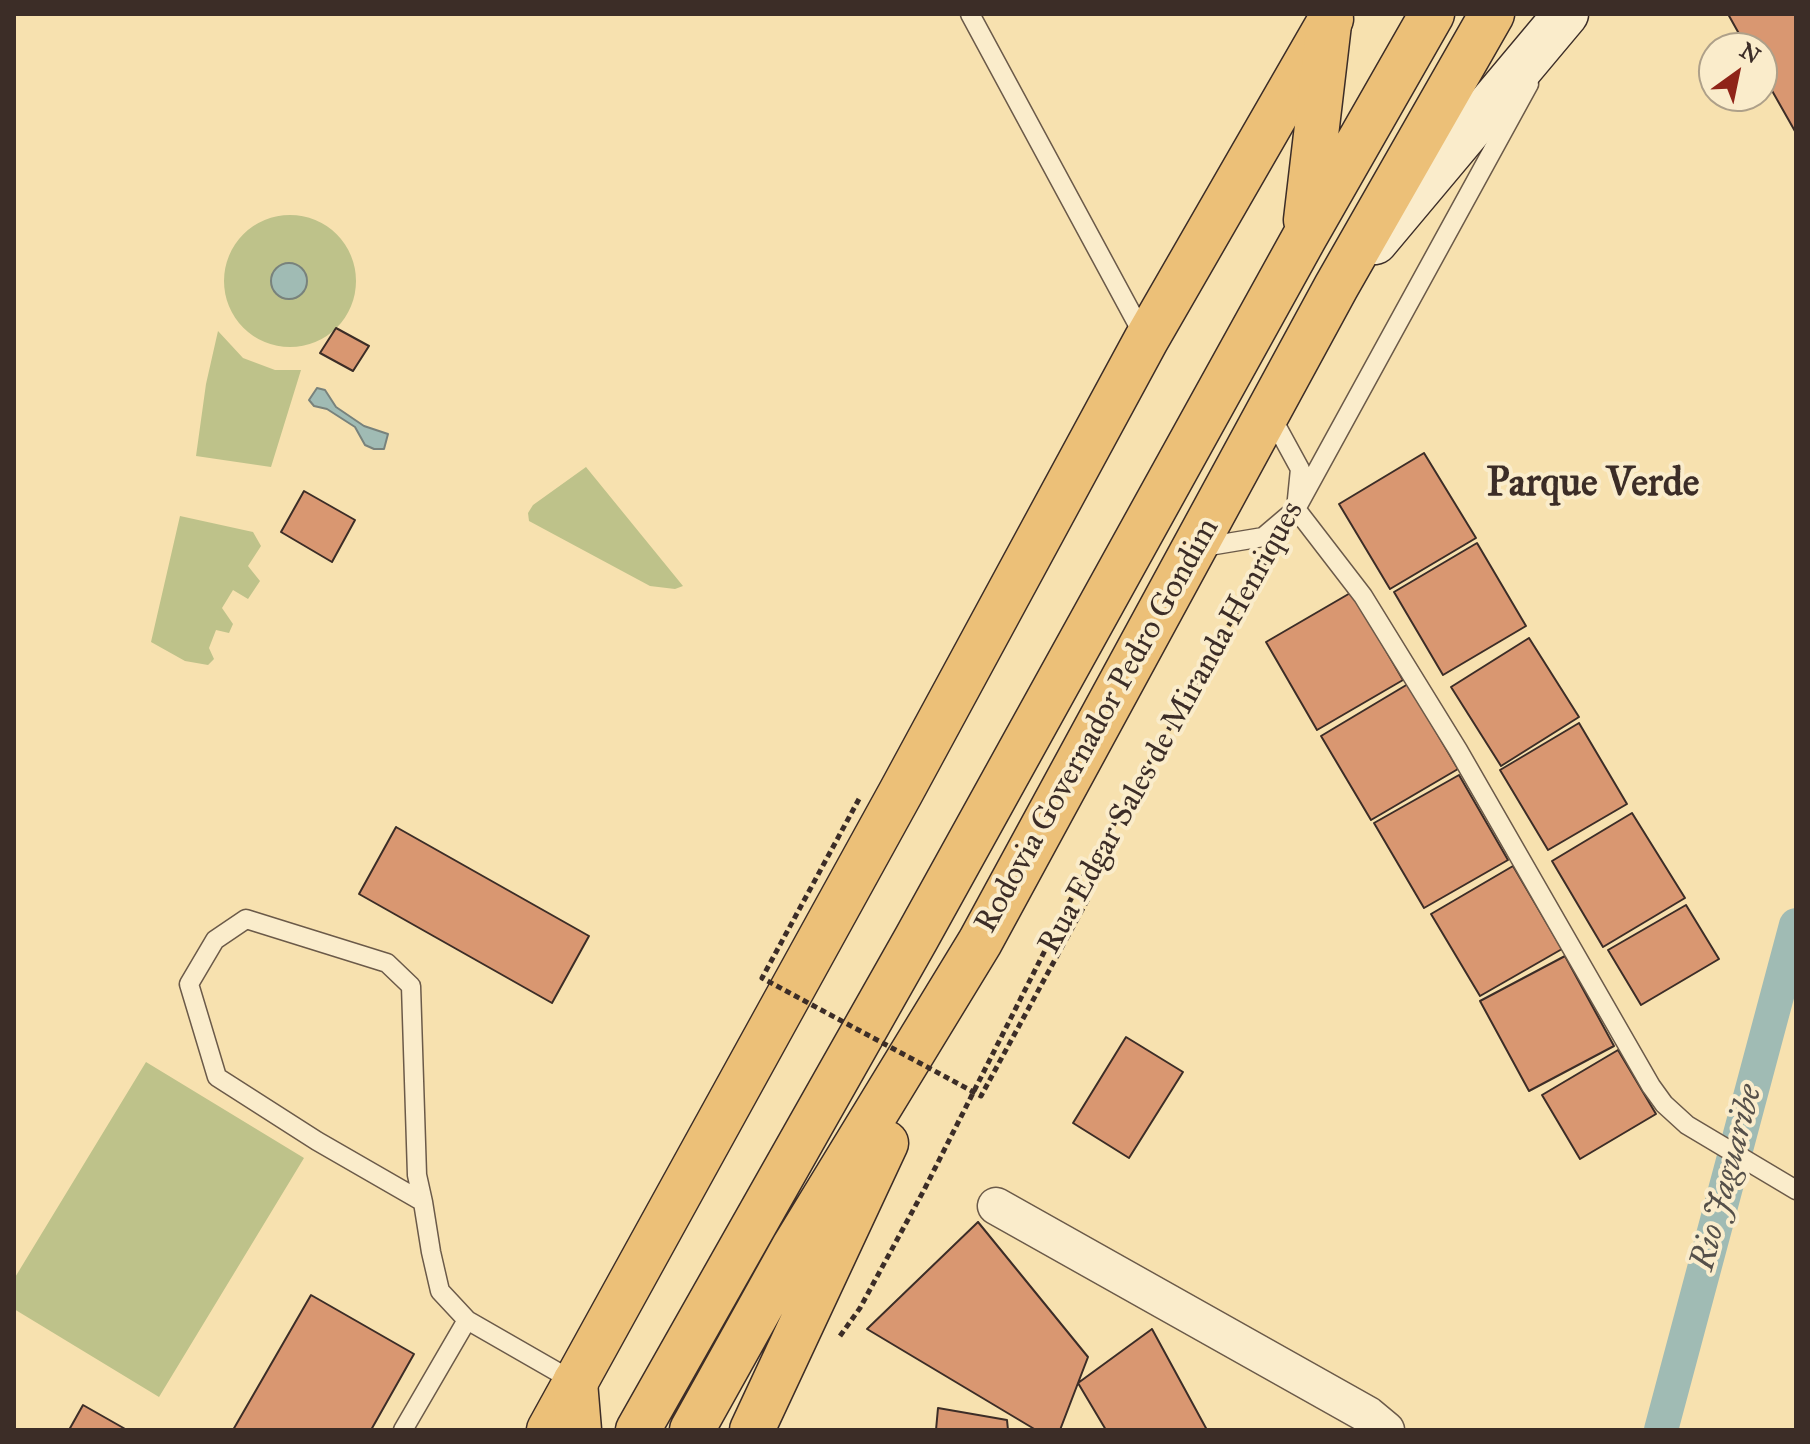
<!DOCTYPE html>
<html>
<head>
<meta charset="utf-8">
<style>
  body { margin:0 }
  #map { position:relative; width:1810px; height:1444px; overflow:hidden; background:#f7e1af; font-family:"IM FELL Great Primer",serif }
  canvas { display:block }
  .frame { position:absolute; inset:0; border:16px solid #3c2d27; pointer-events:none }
  .north { position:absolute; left:1698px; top:32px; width:80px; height:80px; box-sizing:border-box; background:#faeccb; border:2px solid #aea089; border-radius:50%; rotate:33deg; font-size:22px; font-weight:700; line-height:32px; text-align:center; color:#3c2d27 }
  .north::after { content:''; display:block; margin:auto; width:28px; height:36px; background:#8f2418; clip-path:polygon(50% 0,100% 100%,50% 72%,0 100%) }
</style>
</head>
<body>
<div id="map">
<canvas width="1810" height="1444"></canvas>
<div class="frame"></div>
<div class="north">N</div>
</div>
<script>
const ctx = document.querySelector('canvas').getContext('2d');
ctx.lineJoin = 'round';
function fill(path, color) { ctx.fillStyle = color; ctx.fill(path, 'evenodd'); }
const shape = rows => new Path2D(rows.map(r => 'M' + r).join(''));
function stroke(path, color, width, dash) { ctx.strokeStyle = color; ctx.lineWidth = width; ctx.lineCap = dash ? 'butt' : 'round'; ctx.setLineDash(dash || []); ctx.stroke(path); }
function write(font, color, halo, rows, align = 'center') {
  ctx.font = font + ' "IM FELL Great Primer",serif'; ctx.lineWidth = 8; ctx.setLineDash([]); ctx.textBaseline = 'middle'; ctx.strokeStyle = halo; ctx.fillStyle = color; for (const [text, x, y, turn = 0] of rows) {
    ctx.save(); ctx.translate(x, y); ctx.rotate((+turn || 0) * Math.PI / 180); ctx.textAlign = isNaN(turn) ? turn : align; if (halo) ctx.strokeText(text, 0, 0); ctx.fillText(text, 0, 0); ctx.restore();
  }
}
const green = shape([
  '224 281a66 66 0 1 1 132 0a66 66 0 1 1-132 0Z',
  [218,331,243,358,275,370,301,370,271,467,196,456,206,384],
  [586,467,683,586,675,589,650,586,529,521,528,513,533,505],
  [180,516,253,532,261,546,248,566,260,581,248,599,233,590,222,608,233,624,229,633,216,630,209,648,214,659,208,665,185,661,151,642],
  [146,1062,304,1158,159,1397,14,1309,14,1279]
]);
const water = shape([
  '271 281a18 18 0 1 1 36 0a18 18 0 1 1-36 0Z',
  [317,388,325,390,336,407,364,426,388,434,384,449,374,449,365,445,355,427,327,409,314,406,309,400,317,388]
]);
const canal = shape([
  [1661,1430,1796,925]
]);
const building = shape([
  [1728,14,1796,14,1796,133,1762,73,1762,48,1747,48,1728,14],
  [336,328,369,346,353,371,320,353,336,328],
  [1424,453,1476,538,1390,589,1339,504,1424,453],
  [304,491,355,520,332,562,281,532,304,491],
  [1477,543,1526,626,1443,675,1394,592,1477,543],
  [1352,592,1403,680,1317,730,1266,642,1352,592],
  [1529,638,1579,717,1501,766,1451,687,1529,638],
  [1408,684,1458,769,1371,820,1321,736,1408,684],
  [1579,723,1627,804,1548,850,1500,770,1579,723],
  [1459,775,1508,860,1424,908,1374,823,1459,775],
  [1632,813,1685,898,1603,947,1552,861,1632,813],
  [396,827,589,936,552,1003,359,894,396,827],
  [1513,866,1562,949,1480,996,1431,914,1513,866],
  [1686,905,1719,959,1641,1005,1608,950,1686,905],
  [1565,956,1614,1046,1529,1091,1480,1001,1565,956],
  [1126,1037,1183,1072,1129,1158,1073,1123,1126,1037],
  [1618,1050,1656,1114,1580,1159,1542,1095,1618,1050],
  [978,1222,1088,1357,1060,1430,1036,1430,867,1329,978,1222],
  [311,1295,414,1354,371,1430,233,1430,311,1295],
  [1152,1329,1207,1430,1106,1430,1078,1383,1152,1329],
  [83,1405,127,1430,69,1430,83,1405],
  [938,1408,1007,1420,1008,1430,936,1430,938,1408]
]);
const path = shape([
  [1075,891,1089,897],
  [840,1336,860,1308,924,1190,1075,891,1266,561]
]);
const lane = shape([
  [970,14,1145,338],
  [1270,414,1300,469,1296,509,1363,596,1458,750,1651,1086,1664,1104,1687,1125,1796,1190],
  [1197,548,1263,537,1296,509,1529,84],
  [423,1202,317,1141,217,1077,189,984,215,940,246,919,387,963,411,986,417,1175,423,1202,431,1252,440,1291,467,1320,575,1382],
  [403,1430,467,1320]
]);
const street = shape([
  [996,1206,1368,1415,1386,1430]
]);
const secondary = shape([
  [1375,242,1566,14]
]);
const primary = shape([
  [549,1430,901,792,1146,340,1331,19]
]);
const highway = shape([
  [1306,220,1329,24],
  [575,1382,579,1430],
  [638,1430,916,939,1304,238,1432,14],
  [692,1430,794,1247,980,942,1336,287,1492,14],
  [752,1430,886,1143]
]);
const pathBridge = shape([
  [859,799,762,978,981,1096,1089,897]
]);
const streetNames = [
  ["Rodovia Governador Pedro Gondim",1098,726,-61],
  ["Rua Edgar Sales de Miranda Henriques",1172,728,-61]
];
const waterNames = [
  ["Rio Jaguaribe",1728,1178,-75]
];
const districtNames = [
  ["Parque Verde",1593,485]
];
fill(green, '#bec28a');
fill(water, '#a0bbb4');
stroke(water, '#78827c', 2);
stroke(canal, '#a0bbb4', 34);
fill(building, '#d99771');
stroke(building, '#3c2d27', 2);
stroke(lane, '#6b5a49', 21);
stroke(street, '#6b5a49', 39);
stroke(secondary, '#3c2d27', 47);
stroke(primary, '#3c2d27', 47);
stroke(highway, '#3c2d27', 47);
stroke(path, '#3c2d27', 5, [6, 4]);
stroke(lane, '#faeccb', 18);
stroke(street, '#faeccb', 36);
stroke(secondary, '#faeccb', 44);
stroke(primary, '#ecc078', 44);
stroke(highway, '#ecc078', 44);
stroke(pathBridge, '#3c2d27', 5, [6, 4]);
write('32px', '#3c2d27', '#faeccb', streetNames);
write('italic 34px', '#55504a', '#faeccb', waterNames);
write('bold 40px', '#3c2d27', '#faeccb', districtNames);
</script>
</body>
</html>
